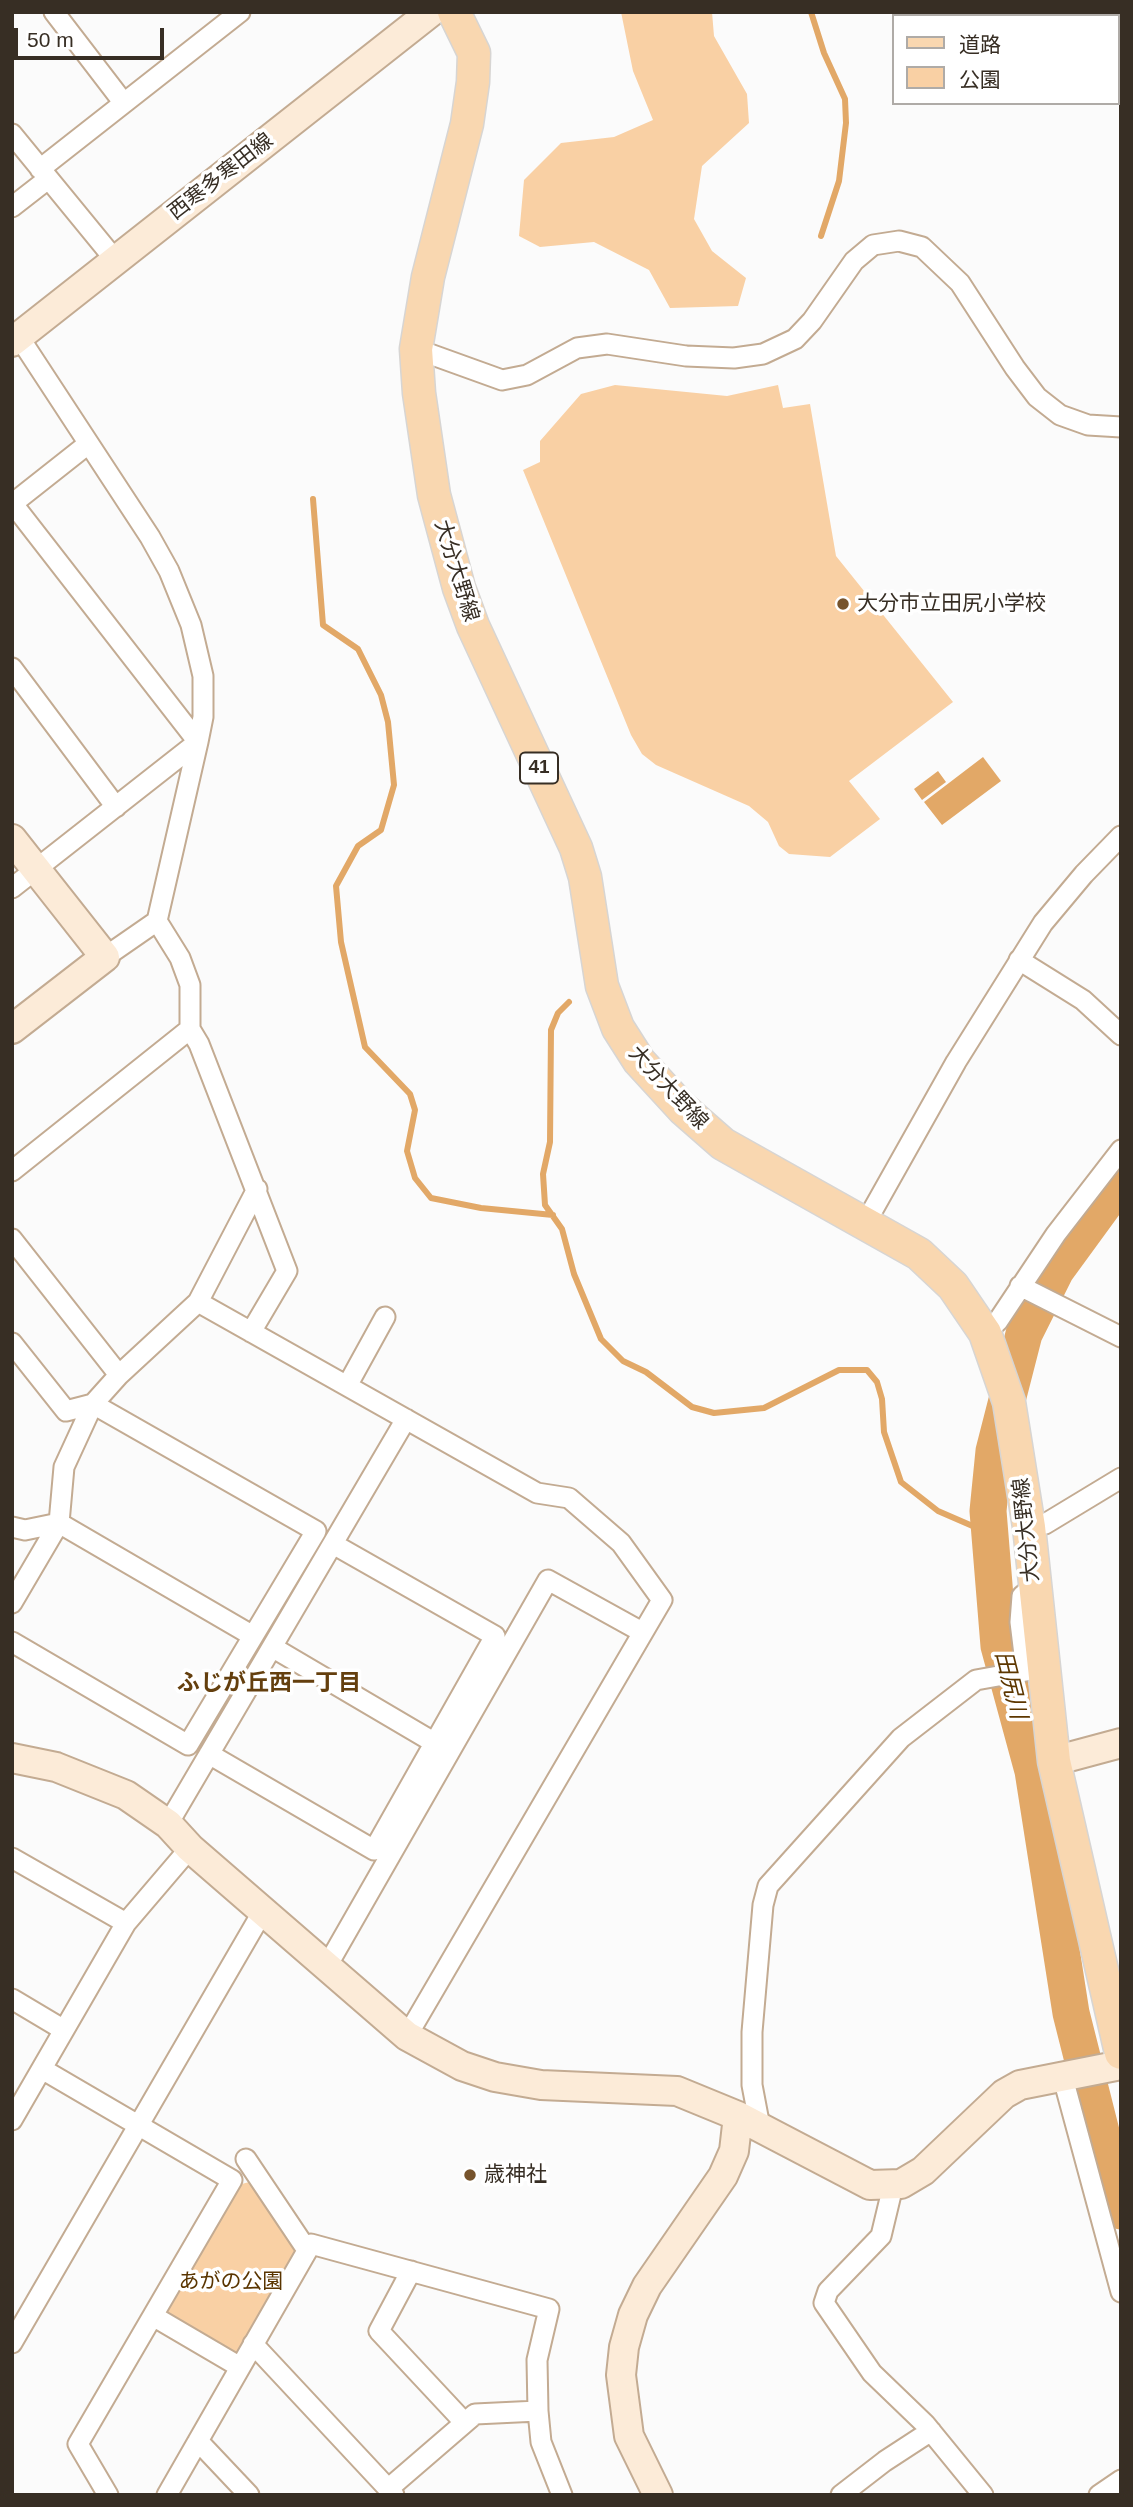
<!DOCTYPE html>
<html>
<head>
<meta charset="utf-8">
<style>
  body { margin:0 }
  #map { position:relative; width:1133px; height:2507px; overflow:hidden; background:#fbfbfb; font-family:Helvetica,"Noto Sans JP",sans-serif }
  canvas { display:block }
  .frame { position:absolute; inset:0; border:14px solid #372e24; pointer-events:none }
  .legend { position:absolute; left:892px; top:14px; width:228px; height:91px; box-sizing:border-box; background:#fff; border:2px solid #afaba7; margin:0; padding:9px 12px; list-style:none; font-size:21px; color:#372e24 }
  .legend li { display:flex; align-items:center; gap:14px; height:35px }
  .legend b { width:35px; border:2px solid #afaba7 }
  .scale { position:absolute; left:14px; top:28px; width:150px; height:32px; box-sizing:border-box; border:4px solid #372e24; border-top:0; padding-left:9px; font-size:21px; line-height:24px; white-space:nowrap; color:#372e24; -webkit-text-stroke:5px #fff; paint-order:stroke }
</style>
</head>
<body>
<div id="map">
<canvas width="1133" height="2507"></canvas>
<div class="frame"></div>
<ul class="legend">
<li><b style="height:9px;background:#f9d7b0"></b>道路</li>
<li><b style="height:19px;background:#f9d0a4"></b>公園</li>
</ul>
<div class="scale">50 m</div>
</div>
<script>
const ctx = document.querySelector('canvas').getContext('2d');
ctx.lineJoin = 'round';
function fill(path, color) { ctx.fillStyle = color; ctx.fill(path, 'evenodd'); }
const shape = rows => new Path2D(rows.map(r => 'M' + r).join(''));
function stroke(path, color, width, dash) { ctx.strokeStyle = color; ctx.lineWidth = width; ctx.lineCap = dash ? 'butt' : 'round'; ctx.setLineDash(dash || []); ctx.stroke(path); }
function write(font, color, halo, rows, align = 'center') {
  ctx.font = font + ' Helvetica,"Noto Sans JP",sans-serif'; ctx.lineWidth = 7; ctx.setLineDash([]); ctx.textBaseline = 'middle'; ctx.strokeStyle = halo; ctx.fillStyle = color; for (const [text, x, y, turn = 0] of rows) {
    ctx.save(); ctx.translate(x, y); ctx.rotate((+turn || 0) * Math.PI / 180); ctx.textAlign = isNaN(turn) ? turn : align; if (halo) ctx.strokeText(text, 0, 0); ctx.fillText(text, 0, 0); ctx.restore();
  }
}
const green = shape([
  [621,12,712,12,714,36,747,94,749,123,702,166,694,219,712,251,746,278,738,306,670,308,649,270,594,242,540,247,519,236,524,180,561,143,614,137,653,120,633,71],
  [615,385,727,396,778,385,783,408,810,404,836,556,953,702,849,781,880,819,830,857,789,854,779,846,768,822,749,806,656,765,642,754,631,735,523,470,540,462,540,441,581,394],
  [253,2181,298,2249,236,2357,163,2315,238,2185]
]);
const water = shape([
  [983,757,1001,781,942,825,924,802],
  [938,771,946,782,922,800,914,789]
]);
const stream = shape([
  [811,12,824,53,845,99,846,123,839,181,821,236],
  [313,499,323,625,358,649,381,695,388,722,394,785,381,830,358,846,336,886,341,942,365,1047,410,1094,415,1110,407,1151,415,1178,431,1198,481,1208,553,1215],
  [569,1002,558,1013,551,1030,550,1142,543,1174,545,1205,562,1229,574,1274,601,1339,623,1361,646,1372,692,1407,714,1413,764,1408,839,1370,867,1370,877,1382,882,1399,884,1432,901,1482,938,1511,991,1534]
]);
const river = shape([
  [1121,1181,1056,1270,1024,1334,994,1451,988,1511,999,1646,1033,1771,1071,2013,1121,2211]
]);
const street = shape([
  [54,12,123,102],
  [12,134,116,261],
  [40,169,240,12],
  [12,207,48,179],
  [19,337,150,537,169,571,191,625,203,676,203,717,198,742,157,921,105,957],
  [416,349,502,380,527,375,577,348,607,344,686,356,734,358,763,354,795,339,812,321,854,261,873,245,899,241,922,247,960,283,1015,368,1037,397,1060,415,1088,425,1121,427],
  [12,504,88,444],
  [12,668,116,807],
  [12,888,198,742,13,504],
  [157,921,180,958,190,985,190,1029,199,1044,287,1271,251,1332],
  [1019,960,1083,1000,1121,1035],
  [12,1171,190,1029],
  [866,1222,956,1062,1043,923,1084,874,1121,836],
  [12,1239,119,1375],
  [1020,1286,1121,1337],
  [198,1302,537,1493,569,1498,621,1543,662,1600,407,2036],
  [985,1333,998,1321,1056,1234,1121,1150],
  [12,1343,66,1411,93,1404,316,1531,188,1745,12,1642],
  [347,1386,385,1317],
  [12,1527,25,1530,59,1523,253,1636],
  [1029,1527,1045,1524,1121,1478],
  [12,1603,59,1523,64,1467,93,1404,119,1375,198,1302,257,1189],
  [272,1647,435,1743],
  [209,1754,374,1850,495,1636,333,1544],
  [168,1824,406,1419],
  [12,1858,126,1923],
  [327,1966,548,1580,642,1632],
  [12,1999,64,2030],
  [42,2069,232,2180,78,2444,108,2495],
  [1063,2078,1121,2292],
  [12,2120,126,1923,190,1848],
  [760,2127,752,2085,752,2032,763,1905,768,1886,901,1738,976,1680,1026,1671,1020,1622,1022,1596,1033,1587],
  [246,2159,307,2250],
  [893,2186,881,2236,828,2291,824,2303,872,2373,925,2424,983,2495],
  [411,2271,379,2331,464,2422],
  [153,2316,240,2367],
  [12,2343,263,1911],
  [253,2344,394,2495],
  [198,2441,249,2495],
  [388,2489,475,2414,538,2411],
  [167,2495,311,2244,549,2309,537,2360,538,2411,541,2442,562,2495],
  [841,2495,885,2461,931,2431],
  [1099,2495,1121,2480]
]);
const secondary = shape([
  [12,342,431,12],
  [12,839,105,957,12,1029],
  [12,1758,56,1767,126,1795,168,1824,190,1848,407,2036,462,2066,495,2077,541,2085,677,2091,738,2116,870,2185,901,2184,923,2171,1004,2094,1020,2085,1121,2065],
  [1054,1761,1121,1743],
  [658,2495,629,2436,621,2375,624,2347,633,2315,647,2286,723,2176,734,2151,738,2116]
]);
const primary = shape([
  [454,12,474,53,473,82,467,124,428,277,416,349,419,393,434,495,459,588,473,626,576,848,585,877,602,986,618,1028,639,1061,683,1109,723,1144,919,1254,953,1286,985,1333,1009,1402,1029,1527,1054,1761,1121,2053]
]);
const markers = [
  [843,604,7,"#76532c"],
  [470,2175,7,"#76532c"]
];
const shields = [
  [539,768,38]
];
const shieldNames = [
  ["41",539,768]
];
const streetNames = [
  ["西寒多寒田線",221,177,-38],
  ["大分大野線",456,571,73],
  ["大分大野線",668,1088,47],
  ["大分大野線",1027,1530,-96]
];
const poiNames = [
  ["大分市立田尻小学校",857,604],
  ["歳神社",484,2175]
];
const parkNames = [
  ["あがの公園",231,2282]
];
const neighbourhoodNames = [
  ["ふじが丘西一丁目",269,1684]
];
const waterNames = [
  ["田尻川",1010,1685,76]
];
fill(green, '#f9d0a4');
fill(water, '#e2a867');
stroke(stream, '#e2a867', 6);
stroke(river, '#e2a867', 37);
stroke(street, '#c3ab92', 23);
stroke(secondary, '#c3ab92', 32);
stroke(primary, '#d7d5d3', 35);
stroke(street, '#fff', 19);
stroke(secondary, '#fcebd8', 28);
stroke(primary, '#f9d7b0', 32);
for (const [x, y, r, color] of markers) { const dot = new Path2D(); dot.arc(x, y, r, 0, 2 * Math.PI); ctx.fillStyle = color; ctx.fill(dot); stroke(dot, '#fff', 2.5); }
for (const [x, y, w] of shields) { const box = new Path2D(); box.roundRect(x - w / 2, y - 15.5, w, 31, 5); ctx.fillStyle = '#fff'; ctx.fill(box); stroke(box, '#372e24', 2); }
write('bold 19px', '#372e24', null, shieldNames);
write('21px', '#372e24', '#fff', streetNames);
write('21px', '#372e24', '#fff', poiNames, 'left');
write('21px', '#5a3500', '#fff', parkNames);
write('bold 23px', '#643f0e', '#fff', neighbourhoodNames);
write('italic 23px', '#5d3700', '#fff', waterNames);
</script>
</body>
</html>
